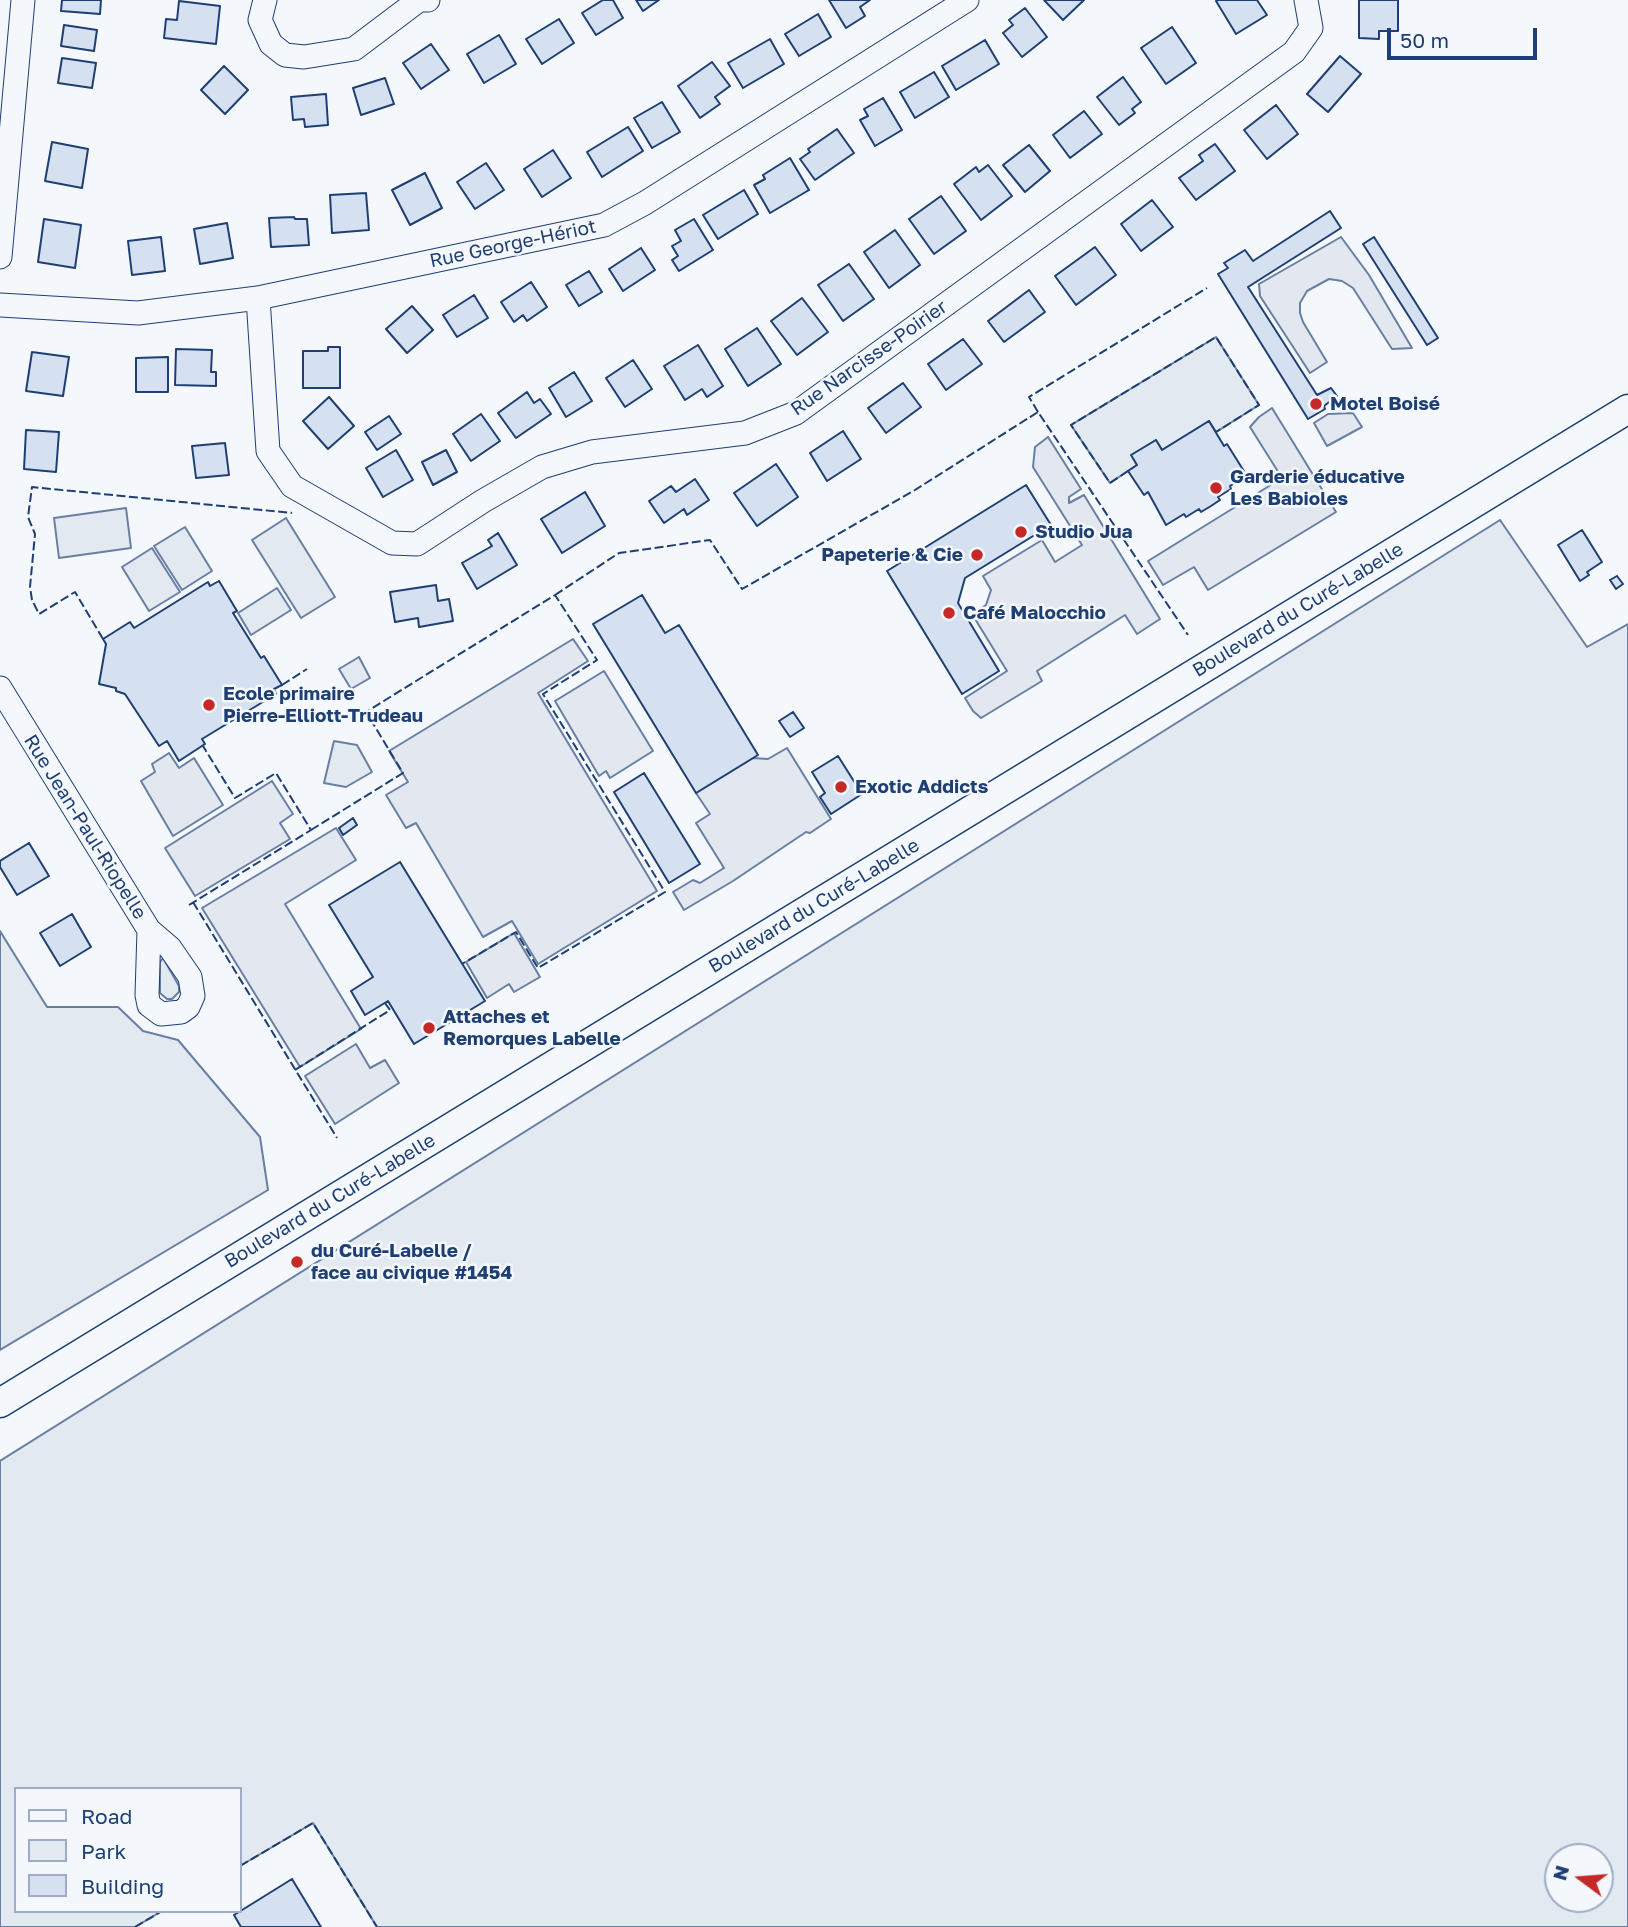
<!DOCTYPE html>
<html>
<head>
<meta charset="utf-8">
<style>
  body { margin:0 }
  #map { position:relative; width:1628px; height:1927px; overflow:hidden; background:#f4f7fb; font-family:"Golos Text",sans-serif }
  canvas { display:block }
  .legend { position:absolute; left:14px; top:1787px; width:228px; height:126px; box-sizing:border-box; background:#f4f7fb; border:2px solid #9eadc5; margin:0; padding:9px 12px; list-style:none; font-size:21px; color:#1d3f73 }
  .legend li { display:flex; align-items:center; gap:14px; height:35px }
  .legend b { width:35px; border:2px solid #9eadc5 }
  .north { position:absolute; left:1544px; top:1843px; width:70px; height:70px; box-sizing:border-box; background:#f4f7fb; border:2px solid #9eadc5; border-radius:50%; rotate:286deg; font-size:19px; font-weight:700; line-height:28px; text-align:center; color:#1d3f73 }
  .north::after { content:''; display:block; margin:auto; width:24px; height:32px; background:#c62828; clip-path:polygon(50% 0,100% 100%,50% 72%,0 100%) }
  .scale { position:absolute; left:1387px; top:28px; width:150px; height:32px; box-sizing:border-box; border:4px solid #1d3f73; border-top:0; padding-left:9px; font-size:21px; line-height:24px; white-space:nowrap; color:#1d3f73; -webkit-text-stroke:5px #f4f7fb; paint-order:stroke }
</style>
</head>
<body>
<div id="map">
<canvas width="1628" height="1927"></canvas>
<ul class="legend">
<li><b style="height:9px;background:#f4f7fb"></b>Road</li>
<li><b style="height:19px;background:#e3e9f0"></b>Park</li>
<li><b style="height:19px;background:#d5e0f0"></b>Building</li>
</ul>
<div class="north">N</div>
<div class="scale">50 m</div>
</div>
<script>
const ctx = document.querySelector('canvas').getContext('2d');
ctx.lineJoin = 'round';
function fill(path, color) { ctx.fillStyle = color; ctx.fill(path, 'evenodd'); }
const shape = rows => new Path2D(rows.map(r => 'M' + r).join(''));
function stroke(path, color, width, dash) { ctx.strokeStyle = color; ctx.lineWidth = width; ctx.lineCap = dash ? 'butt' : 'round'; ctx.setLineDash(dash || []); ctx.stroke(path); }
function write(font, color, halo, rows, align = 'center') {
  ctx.font = font + ' "Golos Text",sans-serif'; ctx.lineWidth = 5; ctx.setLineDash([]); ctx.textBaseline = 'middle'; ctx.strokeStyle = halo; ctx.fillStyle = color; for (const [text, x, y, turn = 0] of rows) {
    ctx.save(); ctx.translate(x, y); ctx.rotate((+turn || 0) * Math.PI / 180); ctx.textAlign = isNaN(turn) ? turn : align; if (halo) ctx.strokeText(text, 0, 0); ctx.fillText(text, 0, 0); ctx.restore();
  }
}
const green = shape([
  [1216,337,1259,405,1216,432,1209,421,1162,450,1156,440,1132,455,1137,465,1110,483,1071,425,1216,337],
  [126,508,131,548,59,558,54,518,126,508],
  [286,518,335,597,301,618,252,540,286,518],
  [1500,520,1587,647,1628,624,1628,1927,377,1927,313,1823,240,1866,240,1789,16,1789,16,1911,162,1911,135,1927,0,1927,0,1461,1500,520],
  [1558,1857,1600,1857,1600,1899,1558,1899,1558,1857],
  [185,527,212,571,182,590,154,546,185,527],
  [152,548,180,592,149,611,122,567,152,548],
  [277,588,291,610,251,635,238,613,277,588],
  [359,657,370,678,351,689,339,669,359,657],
  [334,741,357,745,372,772,346,787,324,783,334,741],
  [0,931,47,1007,118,1007,143,1031,178,1040,260,1137,268,1190,0,1350,0,931],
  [163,958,179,986,179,992,172,999,167,999,160,993,160,962,163,958]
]);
const parking = shape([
  [1341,237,1369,275,1412,348,1392,349,1353,288,1342,281,1329,279,1307,291,1300,303,1300,313,1303,322,1327,362,1310,373,1260,296,1259,284,1341,237],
  [1272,408,1336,512,1208,590,1194,567,1163,585,1148,561,1282,478,1250,427,1259,417,1272,408],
  [1353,413,1362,427,1327,446,1314,423,1328,414,1353,413],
  [1048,437,1081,489,1069,497,1069,503,1084,495,1160,619,1137,634,1125,615,1037,671,1042,681,981,718,973,711,965,698,1007,671,972,614,986,605,991,590,983,576,1042,540,1055,562,1082,545,1033,467,1035,447,1048,437],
  [573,639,588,661,538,693,657,891,538,964,512,921,483,937,416,823,406,828,386,795,408,782,389,751,573,639],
  [604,671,653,751,610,778,606,771,599,776,555,701,604,671],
  [787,748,831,819,810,833,806,832,733,881,684,910,673,892,693,880,700,883,724,868,696,823,710,814,696,793,753,758,768,759,787,748],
  [169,753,179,768,194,758,223,805,173,836,141,781,155,772,152,764,169,753],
  [272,781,293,814,280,823,290,839,195,896,165,848,272,781],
  [336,828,356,860,285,904,361,1029,300,1067,202,908,336,828],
  [514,933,540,977,514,992,509,984,487,998,466,962,514,933],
  [356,1044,370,1068,385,1060,399,1083,335,1124,305,1076,356,1044]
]);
const building = shape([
  [62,0,101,0,100,14,61,11,62,0],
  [603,0,613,0,623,18,596,35,582,13,603,0],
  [636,0,659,0,643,11,636,0],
  [829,0,870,0,860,7,865,16,846,28,829,0],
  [1044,0,1084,0,1063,20,1044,0],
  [1218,0,1257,0,1267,15,1236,34,1216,1,1218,0],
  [1359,0,1398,0,1398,31,1379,31,1379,39,1359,38,1359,0],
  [179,1,220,6,216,44,164,38,166,19,177,20,179,1],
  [1025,8,1047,37,1022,57,1003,33,1013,25,1009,20,1025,8],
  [818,14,831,37,799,56,785,34,818,14],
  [559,19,574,43,542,64,526,39,559,19],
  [64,25,97,30,94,51,61,46,64,25],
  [1172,27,1196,63,1166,84,1141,48,1172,27],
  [499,35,516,64,484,83,467,54,499,35],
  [770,39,784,64,743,88,728,63,770,39],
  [985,40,999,64,956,90,942,66,985,40],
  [431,44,449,70,421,89,403,63,431,44],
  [1340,56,1361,74,1328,112,1307,94,1340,56],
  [62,58,96,63,92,88,58,83,62,58],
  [712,62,730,86,715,97,720,104,700,118,678,86,712,62],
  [224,66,248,90,225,114,201,90,224,66],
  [934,72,949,97,915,118,900,92,934,72],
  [1123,77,1141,102,1132,109,1135,113,1119,125,1097,97,1123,77],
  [385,78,394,104,361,115,353,88,385,78],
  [326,94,328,125,305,127,304,119,293,120,291,97,326,94],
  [883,98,902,130,875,146,860,120,868,116,864,109,883,98],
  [662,102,680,132,652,148,634,118,662,102],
  [1276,105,1298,134,1267,159,1244,130,1276,105],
  [1084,111,1102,134,1070,158,1053,135,1084,111],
  [628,127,643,151,602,177,587,152,628,127],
  [837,129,854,153,815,180,800,159,810,152,808,149,837,129],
  [52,142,88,149,82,188,45,181,52,142],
  [1215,144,1235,171,1196,200,1179,178,1203,161,1199,155,1215,144],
  [1029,145,1050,171,1025,192,1003,165,1029,145],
  [553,150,571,178,542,197,524,169,553,150],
  [790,158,809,190,770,213,754,185,765,179,763,175,790,158],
  [486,163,504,190,475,209,457,182,486,163],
  [988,165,1012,196,981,220,954,184,976,167,979,172,988,165],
  [425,173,442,208,410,225,392,190,425,173],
  [744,190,758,214,718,239,703,215,744,190],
  [366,193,369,230,332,233,330,195,366,193],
  [941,196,966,231,934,254,909,219,941,196],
  [1152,200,1173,227,1141,251,1121,224,1152,200],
  [1330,211,1341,228,1248,287,1317,395,1331,388,1337,396,1324,406,1325,409,1308,419,1218,274,1228,268,1224,263,1245,250,1253,261,1330,211],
  [294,217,295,219,307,219,309,245,271,247,269,218,294,217],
  [44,219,81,225,75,268,38,262,44,219],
  [694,219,713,250,679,271,672,260,678,256,672,246,681,241,675,230,694,219],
  [227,223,233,258,200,264,194,229,227,223],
  [895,230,920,265,889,288,864,252,895,230],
  [161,237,165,271,132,275,128,241,161,237],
  [1374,237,1438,338,1427,345,1363,244,1374,237],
  [1095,247,1116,275,1076,305,1055,276,1095,247],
  [641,248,655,270,623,291,609,269,641,248],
  [849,264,874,299,843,321,818,285,849,264],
  [589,271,602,292,579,306,566,285,589,271],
  [531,282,547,307,527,321,523,315,514,322,501,302,531,282],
  [1029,290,1045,312,1004,342,988,321,1029,290],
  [474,295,488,318,457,337,443,315,474,295],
  [802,298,828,332,797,355,771,321,802,298],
  [412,306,433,330,407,353,386,329,412,306],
  [757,328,781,364,748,386,725,349,757,328],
  [963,339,982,364,946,390,928,364,963,339],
  [698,345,723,386,707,397,702,389,685,400,664,366,698,345],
  [328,347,340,347,340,388,303,388,303,351,328,351,328,347],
  [176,349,212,350,211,372,216,372,216,386,175,385,176,349],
  [32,352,69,357,63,396,26,391,32,352],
  [168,357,168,392,136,392,136,358,168,357],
  [633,360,652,389,625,407,606,378,633,360],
  [574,372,592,401,566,417,549,388,574,372],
  [903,383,921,407,886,433,868,408,903,383],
  [527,392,534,403,540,399,551,414,516,438,498,413,527,392],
  [329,397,354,426,328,449,303,421,329,397],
  [481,414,500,441,471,461,453,434,481,414],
  [389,416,401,434,377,450,365,432,389,416],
  [1209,421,1224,446,1227,444,1247,476,1230,486,1231,489,1218,497,1220,500,1211,506,1201,512,1199,509,1186,517,1184,514,1166,525,1148,492,1144,495,1128,471,1137,465,1131,455,1156,440,1162,450,1209,421],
  [26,430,59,432,56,472,24,469,26,430],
  [843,431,861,459,827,481,810,453,843,431],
  [225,443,229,475,196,478,192,446,225,443],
  [396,450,413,480,383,497,366,468,396,450],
  [446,450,457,472,433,485,422,462,446,450],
  [776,464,798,497,757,526,734,493,776,464],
  [695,479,709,500,687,515,684,509,664,523,649,501,671,486,676,492,695,479],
  [1026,485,1051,525,965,578,958,603,999,671,962,694,887,571,1026,485],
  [585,492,605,526,562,553,541,519,585,492],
  [1582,530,1602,562,1587,572,1589,575,1580,581,1558,545,1582,530],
  [498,533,517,565,477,589,462,563,492,546,488,540,498,533],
  [1617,576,1623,584,1616,589,1610,580,1617,576],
  [219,581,237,611,233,613,261,658,264,656,282,685,274,689,276,694,202,739,205,744,179,761,167,741,159,746,125,694,116,691,116,688,99,684,106,644,103,639,130,622,134,628,208,582,210,586,219,581],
  [436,585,438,601,449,599,453,621,419,627,418,618,395,622,390,592,436,585],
  [642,595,665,633,679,625,758,755,696,793,593,624,642,595],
  [793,712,804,728,790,737,779,721,793,712],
  [838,756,862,794,831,814,820,797,825,793,812,772,838,756],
  [644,773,700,864,669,883,614,792,644,773],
  [353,818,357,825,343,835,339,828,353,818],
  [29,843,49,876,17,895,0,867,0,861,29,843],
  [400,862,485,1001,414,1044,388,1001,365,1015,351,991,373,977,329,905,400,862],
  [72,914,91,947,60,966,40,933,72,914],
  [292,1879,321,1927,241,1927,234,1915,292,1879]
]);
const minor = shape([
  [265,0,260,20,271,44,285,55,304,57,354,49,419,0,428,0],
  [0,257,23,0],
  [258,298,268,451,292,486,392,543,417,544,483,501,542,467,592,452,745,433,796,413,1294,52,1311,28,1306,0],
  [0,305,138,313,258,298,604,225,645,203,967,0],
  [0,688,149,930,170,948,190,977,193,996,188,1007,181,1012,161,1014,149,1005,147,995,149,930]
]);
const major = shape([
  [0,1403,1628,409]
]);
const fence = shape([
  [1038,412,1029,397,1207,288],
  [1128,471,1110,483,1071,425,1216,337,1259,405,1216,432],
  [555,595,619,553,710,540,742,589,915,490,1038,412,1188,635],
  [103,639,75,592,39,614,32,600,30,587,35,534,28,517,32,487,292,513],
  [282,685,307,669],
  [311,830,403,773,366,712,555,595,597,660,543,694,665,892,538,968,516,932,462,964],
  [193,902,337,1138],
  [189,905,311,830,276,773,235,798,203,746],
  [295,1070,390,1010,385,1003],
  [240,1866,313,1823,377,1927],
  [135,1927,162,1911]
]);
const markers = [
  [1316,404,7,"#c62828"],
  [1216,488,7,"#c62828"],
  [1021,532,7,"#c62828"],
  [977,555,7,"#c62828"],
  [949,613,7,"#c62828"],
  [209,705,7,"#c62828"],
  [841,787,7,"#c62828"],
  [429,1028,7,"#c62828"],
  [297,1262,7,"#c62828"]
];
const streetNames = [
  ["Rue George-Hériot",513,244,-12],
  ["Rue Narcisse-Poirier",869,358,-35],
  ["Boulevard du Curé-Labelle",1298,610,-31],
  ["Rue Jean-Paul-Riopelle",85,827,58],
  ["Boulevard du Curé-Labelle",814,906,-31],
  ["Boulevard du Curé-Labelle",330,1201,-31]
];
const poiNames = [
  ["Motel Boisé",1330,404],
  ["Garderie éducative",1230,477],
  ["Les Babioles",1230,499],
  ["Studio Jua",1035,532],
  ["Papeterie & Cie",963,555,"right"],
  ["Café Malocchio",963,613],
  ["Ecole primaire",223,694],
  ["Pierre-Elliott-Trudeau",223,716],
  ["Exotic Addicts",855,787],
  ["Attaches et",443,1017],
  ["Remorques Labelle",443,1039],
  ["du Curé-Labelle /",311,1251],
  ["face au civique #1454",311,1273]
];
fill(green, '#e3e9f0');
stroke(green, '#687fa3', 2);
fill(parking, '#e3e8f0');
stroke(parking, '#687fa3', 2);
fill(building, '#d5e0f0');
stroke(building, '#1d3f73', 2);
stroke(minor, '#1d3f73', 25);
stroke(major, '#1d3f73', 31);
stroke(minor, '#f4f7fb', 23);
stroke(major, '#f4f7fb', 28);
stroke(fence, '#1d3f73', 2, [9, 3.5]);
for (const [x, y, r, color] of markers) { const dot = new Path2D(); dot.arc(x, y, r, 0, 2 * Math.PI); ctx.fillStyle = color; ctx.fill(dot); stroke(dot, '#f4f7fb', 2.5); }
write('19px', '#1d3f73', '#f4f7fb', streetNames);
write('bold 19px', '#1d3f73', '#f4f7fb', poiNames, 'left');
</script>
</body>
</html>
